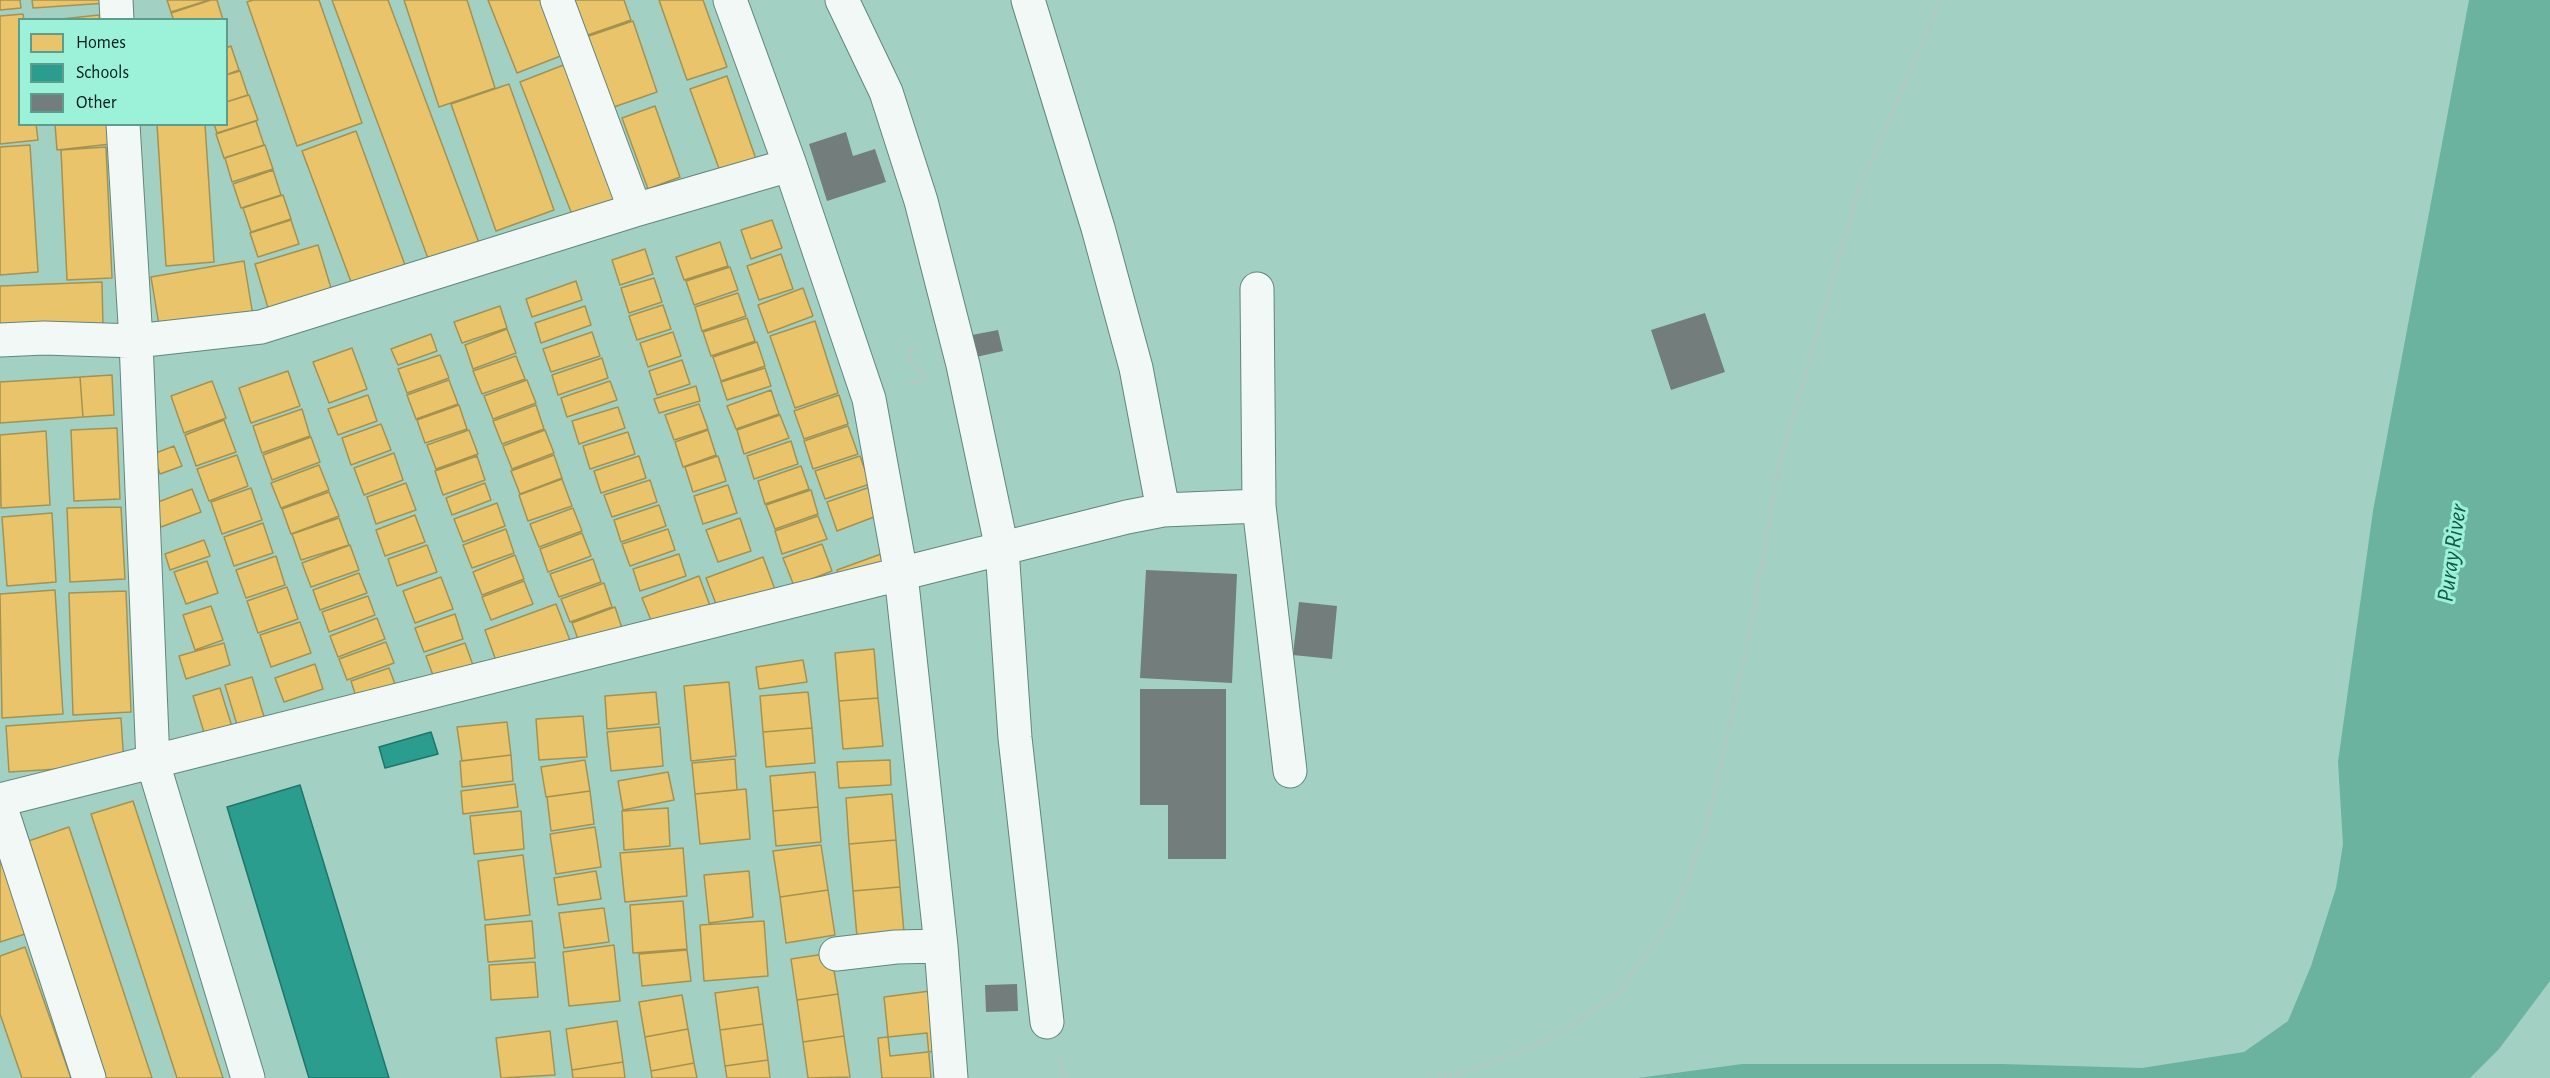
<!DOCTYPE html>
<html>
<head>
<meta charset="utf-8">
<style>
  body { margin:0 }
  #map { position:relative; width:2550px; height:1078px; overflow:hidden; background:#a2d1c4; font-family:"Alegreya Sans",sans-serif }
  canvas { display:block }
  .legend { position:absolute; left:18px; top:18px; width:210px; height:108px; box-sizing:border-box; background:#9bf2d9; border:2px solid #5e9c8b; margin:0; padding:8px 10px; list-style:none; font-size:18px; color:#021c16 }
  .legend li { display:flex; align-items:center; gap:12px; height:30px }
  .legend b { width:30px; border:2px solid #5e9c8b }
</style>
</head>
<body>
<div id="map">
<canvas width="2550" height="1078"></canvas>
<ul class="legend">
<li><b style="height:16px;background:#e9c46a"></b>Homes</li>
<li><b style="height:16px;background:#2a9d8f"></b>Schools</li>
<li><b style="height:16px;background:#737d7c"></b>Other</li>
</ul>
</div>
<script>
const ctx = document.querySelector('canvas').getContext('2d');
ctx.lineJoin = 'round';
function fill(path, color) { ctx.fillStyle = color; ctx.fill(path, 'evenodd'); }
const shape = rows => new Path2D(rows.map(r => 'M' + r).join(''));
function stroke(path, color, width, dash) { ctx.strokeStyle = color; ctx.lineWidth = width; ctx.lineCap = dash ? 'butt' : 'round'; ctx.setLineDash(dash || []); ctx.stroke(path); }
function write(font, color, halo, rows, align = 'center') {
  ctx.font = font + ' "Alegreya Sans",sans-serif'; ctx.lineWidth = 6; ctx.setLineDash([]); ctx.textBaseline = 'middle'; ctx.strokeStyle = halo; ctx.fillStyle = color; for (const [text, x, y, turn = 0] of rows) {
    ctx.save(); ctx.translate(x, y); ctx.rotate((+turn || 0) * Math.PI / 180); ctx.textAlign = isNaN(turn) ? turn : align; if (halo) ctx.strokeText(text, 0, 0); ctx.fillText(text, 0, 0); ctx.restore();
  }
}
const water = shape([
  [2469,0,2550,0,2550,981,2499,1049,2470,1078,1638,1078,1742,1064,2001,1064,2142,1068,2244,1052,2288,1021,2311,966,2336,888,2343,844,2338,762,2373,511]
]);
const homes = shape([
  [0,0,20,0,21,8,0,10,0,0],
  [32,0,107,0,107,3,33,8,32,0],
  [167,0,209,0,171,12,167,0],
  [211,0,217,0,223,20,174,20,171,13,211,0],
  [253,0,319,0,362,123,297,146,247,2,253,0],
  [332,0,388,0,479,243,429,261,332,0],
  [404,0,467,0,495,88,439,107,404,0],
  [488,0,541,0,563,55,517,73,488,0],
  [570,0,624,0,631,20,582,37,570,0],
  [659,0,703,0,727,67,687,80,659,0],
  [23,14,24,20,20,20,20,124,36,124,38,140,0,144,0,16,23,14],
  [99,15,100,20,52,20,99,15],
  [633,21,657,92,611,108,586,37,633,21],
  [231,46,239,70,226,75,226,48,231,46],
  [566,64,619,199,573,217,520,82,566,64],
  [240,71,248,95,226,102,226,75,240,71],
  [727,76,757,162,721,174,690,89,727,76],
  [509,84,554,210,496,231,451,104,509,84],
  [249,95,258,120,217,133,214,124,226,124,226,102,249,95],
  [655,106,680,177,648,189,622,118,655,106],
  [256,121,264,145,224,158,216,134,256,121],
  [55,124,110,124,111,144,57,150,55,124],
  [157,124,205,124,214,262,166,266,157,124],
  [356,131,409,276,356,295,302,151,356,131],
  [30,145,38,272,0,275,0,147,30,145],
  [265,145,273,169,232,182,225,158,265,145],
  [106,147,112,278,67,280,61,150,106,147],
  [273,170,281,195,241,208,233,184,273,170],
  [283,195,291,219,251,232,243,208,283,195],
  [291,220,299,244,258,257,250,233,291,220],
  [772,220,782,248,751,259,741,230,772,220],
  [720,242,728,266,684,280,676,257,720,242],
  [318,245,334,298,271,318,255,264,318,245],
  [645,249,653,274,620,285,612,260,645,249],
  [781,254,793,289,759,300,747,266,781,254],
  [244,261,253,316,160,331,151,277,244,261],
  [730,267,738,290,694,305,686,281,730,267],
  [654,278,662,302,629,313,621,288,654,278],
  [576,281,582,300,532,317,526,299,576,281],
  [102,282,103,327,0,332,0,286,102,282],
  [803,288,813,316,768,333,758,305,803,288],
  [738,293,746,316,702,331,695,307,738,293],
  [663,305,671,329,637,340,629,316,663,305],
  [500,306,507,328,462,343,454,322,500,306],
  [585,306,591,325,541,343,535,323,585,306],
  [747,318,755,341,711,356,703,332,747,318],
  [815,321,838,393,795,408,770,336,815,321],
  [507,329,516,353,473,369,465,345,507,329],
  [592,332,600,356,551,372,543,349,592,332],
  [673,332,681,356,648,367,640,343,673,332],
  [431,334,437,351,398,365,391,349,431,334],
  [757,342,765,366,721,381,713,357,757,342],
  [352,348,367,389,329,403,313,362,352,348],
  [440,355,449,378,407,393,398,369,440,355],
  [516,356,525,379,482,394,473,371,516,356],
  [602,358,608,378,558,395,552,375,602,358],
  [682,360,690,384,657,395,649,371,682,360],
  [765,368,771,386,727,400,721,382,765,368],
  [288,371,300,406,251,423,239,388,288,371],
  [112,375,114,415,83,417,80,377,112,375],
  [80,377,83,417,0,423,0,382,80,377],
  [449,380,458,404,416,419,407,395,449,380],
  [527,380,536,403,493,419,484,396,527,380],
  [212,381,226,418,184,433,171,396,212,381],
  [610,381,617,400,567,417,561,398,610,381],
  [696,386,700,401,659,413,654,399,696,386],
  [771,390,779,414,736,429,727,406,771,390],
  [368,395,377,421,338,435,328,409,368,395],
  [839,395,848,424,804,439,794,411,839,395],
  [699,404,708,429,674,440,665,415,699,404],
  [459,405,467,429,425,443,417,420,459,405],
  [536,405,544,429,502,444,493,421,536,405],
  [618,407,625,428,579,444,572,421,618,407],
  [302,409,310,436,262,453,253,426,302,409],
  [780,415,789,438,744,454,737,430,780,415],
  [224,420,236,452,196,466,185,435,224,420],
  [381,424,391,450,351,465,342,438,381,424],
  [848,426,858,454,813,469,804,441,848,426],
  [117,428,120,499,74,501,71,430,117,428],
  [469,430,478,454,436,469,427,445,469,430],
  [545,430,554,453,512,469,503,446,545,430],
  [708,430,716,455,683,467,675,442,708,430],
  [46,431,50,505,1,508,0,435,46,431],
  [628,432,635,454,590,469,583,446,628,432],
  [311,437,320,462,272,480,263,455,311,437],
  [791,441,798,464,754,479,747,456,791,441],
  [174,446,182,466,160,474,153,454,174,446],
  [394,453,403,480,364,495,354,468,394,453],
  [237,455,248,486,209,501,197,469,237,455],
  [554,455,562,478,520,494,511,471,554,455],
  [477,456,485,480,443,495,435,471,477,456],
  [639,456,646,478,601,493,594,471,639,456],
  [718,456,726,481,693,492,685,467,718,456],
  [860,456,870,484,825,499,815,471,860,456],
  [319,465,329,490,281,508,271,483,319,465],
  [801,466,809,489,765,504,758,481,801,466],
  [562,479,572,506,528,521,519,495,562,479],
  [650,480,657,502,612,517,604,495,650,480],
  [406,483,416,510,376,524,367,497,406,483],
  [485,483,491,500,452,515,446,498,485,483],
  [728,485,737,513,703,524,694,496,728,485],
  [873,486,882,514,837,531,827,502,873,486],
  [251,488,262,520,222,534,211,502,251,488],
  [192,489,201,512,161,527,153,504,192,489],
  [811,490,818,514,775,529,766,505,811,490],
  [329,492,339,516,291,534,282,509,329,492],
  [497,503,505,526,463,542,454,519,497,503],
  [659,505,666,526,621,542,614,520,659,505],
  [121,507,125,579,70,582,67,508,121,507],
  [573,508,582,531,539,547,530,524,573,508],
  [52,513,56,582,7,586,2,517,52,513],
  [415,515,425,542,385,556,376,530,415,515],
  [818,516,827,539,782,554,775,531,818,516],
  [339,518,349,545,301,560,292,534,339,518],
  [740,518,751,551,718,562,706,530,740,518],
  [263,523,273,553,234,566,224,537,263,523],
  [506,529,514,553,472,568,463,545,506,529],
  [668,529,675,550,630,566,622,544,668,529],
  [582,533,591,556,548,572,540,549,582,533],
  [204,540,210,556,170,570,165,554,204,540],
  [822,544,832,571,794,586,783,558,822,544],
  [350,545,359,570,311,587,302,563,350,545],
  [427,545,437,572,397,586,388,559,427,545],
  [679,554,686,576,640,591,633,569,679,554],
  [881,554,887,571,842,586,837,570,881,554],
  [515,555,524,579,482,595,473,572,515,555],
  [276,556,285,585,246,598,236,570,276,556],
  [763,557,777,595,721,617,706,578,763,557],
  [593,559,601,582,559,597,550,574,593,559],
  [207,561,218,593,186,604,174,572,207,561],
  [359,573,367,593,320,610,313,590,359,573],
  [699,576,713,614,657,635,642,598,699,576],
  [441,577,453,609,415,623,403,591,441,577],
  [524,581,533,604,491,620,482,597,524,581],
  [604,583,612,607,570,622,561,599,604,583],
  [287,587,298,619,258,633,247,601,287,587],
  [55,590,63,714,2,718,0,594,55,590],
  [126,591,131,712,73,715,69,593,126,591],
  [368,596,375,615,329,632,322,612,368,596],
  [556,604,571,643,499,669,485,630,556,604],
  [211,606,223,640,195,650,183,615,211,606],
  [615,607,623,631,581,647,572,623,615,607],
  [455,614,463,639,424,652,415,628,455,614],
  [377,618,385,639,338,657,330,636,377,618],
  [300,622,311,653,271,667,260,635,300,622],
  [386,642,394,663,347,680,339,659,386,642],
  [224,643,230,665,186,679,179,656,224,643],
  [465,643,474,668,435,681,426,656,465,643],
  [874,649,878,698,839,701,835,653,874,649],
  [803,660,807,682,759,689,756,667,803,660],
  [315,664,323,689,284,702,275,678,315,664],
  [389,668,398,692,359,706,351,681,389,668],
  [252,677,265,720,238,728,225,685,252,677],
  [729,682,736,756,691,761,684,686,729,682],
  [220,688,233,730,206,739,193,696,220,688],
  [656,692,659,724,607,729,605,696,656,692],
  [808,692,812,728,763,732,760,696,808,692],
  [878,698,883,746,843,749,839,701,878,698],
  [583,716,587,757,539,760,536,719,583,716],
  [121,718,124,765,9,772,6,726,121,718],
  [507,722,511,755,462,761,457,727,507,722],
  [660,727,663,766,611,771,607,732,660,727],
  [812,728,815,763,766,767,763,732,812,728],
  [511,755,513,781,462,787,460,761,511,755],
  [735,759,737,790,695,794,692,763,735,759],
  [585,760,590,791,546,797,541,767,585,760],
  [890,760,891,785,839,788,837,762,890,760],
  [668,772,674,800,623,810,618,781,668,772],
  [815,772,818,807,773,811,770,776,815,772],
  [515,784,518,807,463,814,461,791,515,784],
  [746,789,750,839,700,844,695,794,746,789],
  [590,791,594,824,551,831,547,797,590,791],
  [892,794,896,840,849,844,846,798,892,794],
  [133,801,223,1078,177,1078,91,814,133,801],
  [818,807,821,842,776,846,773,811,818,807],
  [668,808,670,846,624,850,622,811,668,808],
  [521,811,524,849,474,854,470,816,521,811],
  [69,827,152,1078,93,1078,17,845,69,827],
  [595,827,601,867,556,874,550,834,595,827],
  [896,840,900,887,853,891,849,844,896,840],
  [821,845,828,890,780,897,773,851,821,845],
  [683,848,687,896,625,902,620,853,683,848],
  [523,855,530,915,485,920,478,861,523,855],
  [3,863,25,934,0,942,0,864,3,863],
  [596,871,601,899,558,905,554,878,596,871],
  [749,871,753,917,709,923,704,875,749,871],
  [900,887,904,933,857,937,853,891,900,887],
  [828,890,835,935,786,943,780,897,828,890],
  [683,901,687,949,633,953,630,905,683,901],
  [604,908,609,942,564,948,559,913,604,908],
  [532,921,535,958,488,962,485,925,532,921],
  [764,921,768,976,704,981,700,925,764,921],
  [614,945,620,1001,569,1006,563,952,614,945],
  [25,947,71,1078,22,1078,0,1014,0,956,25,947],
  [687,950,691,981,642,986,639,954,687,950],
  [831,953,838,994,797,1000,791,959,831,953],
  [535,962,538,997,491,1000,489,965,535,962],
  [758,987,763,1024,720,1030,715,993,758,987],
  [930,991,937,1051,890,1056,884,997,930,991],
  [838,994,844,1036,803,1042,797,1000,838,994],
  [682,995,688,1029,645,1037,639,1002,682,995],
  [617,1021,623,1062,572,1070,566,1029,617,1021],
  [763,1024,768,1060,725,1066,720,1030,763,1024],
  [688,1029,694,1063,651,1071,645,1037,688,1029],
  [550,1031,555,1075,501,1078,496,1038,550,1031],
  [927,1033,931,1078,882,1078,878,1038,927,1033],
  [844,1036,850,1077,808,1078,803,1042,844,1036],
  [768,1060,770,1078,727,1078,725,1066,768,1060],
  [623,1062,625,1078,573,1078,572,1070,623,1062],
  [694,1063,697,1078,652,1078,651,1071,694,1063]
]);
const schools = shape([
  [431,732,438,754,385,768,379,747,431,732],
  [300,785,389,1078,309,1078,227,807,300,785]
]);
const building = shape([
  [846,132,853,156,875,149,886,182,827,201,809,144],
  [1705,313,1725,372,1671,390,1651,330],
  [998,330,1003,351,976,357,972,335],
  [1146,570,1237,574,1232,683,1140,678],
  [1299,602,1337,606,1332,659,1293,655],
  [1140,689,1226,689,1226,859,1168,859,1168,805,1140,805],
  [1017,984,1018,1011,986,1012,985,985]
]);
const path = shape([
  [906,383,918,382,926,375,909,360,910,350,918,346],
  [1059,1059,1065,1078],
  [1438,1078,1474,1068,1537,1045,1573,1025,1621,990,1674,914,1706,830,1750,632,1778,469,1859,189,1941,0]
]);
const street = shape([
  [116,0,117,20],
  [557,0,635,210],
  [730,0,790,165,869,399,901,574,941,946,951,1078],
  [842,0,886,92,921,201,963,365,1002,549,1015,738,1047,1022],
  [1028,0,1098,228,1136,368,1163,510],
  [123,124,136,341,153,763,248,1078],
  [0,340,44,338,136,341,261,327,635,210,790,165],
  [1259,506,1290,771],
  [0,800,1127,517,1163,510,1259,506,1257,289],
  [0,805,89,1078],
  [836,954,896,947,941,946]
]);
const waterNames = [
  ["Puray River",2452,553,-82]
];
fill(water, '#6bb29f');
fill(homes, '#e9c46a');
stroke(homes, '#a49251', 1.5);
fill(schools, '#2a9d8f');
stroke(schools, '#1e766b', 1.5);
fill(building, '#737d7c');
stroke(street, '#63857c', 35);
stroke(path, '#b7c5c1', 4, [3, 3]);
stroke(street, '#f1f8f6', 33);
write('italic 24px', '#145647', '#9bf2d9', waterNames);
</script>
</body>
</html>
